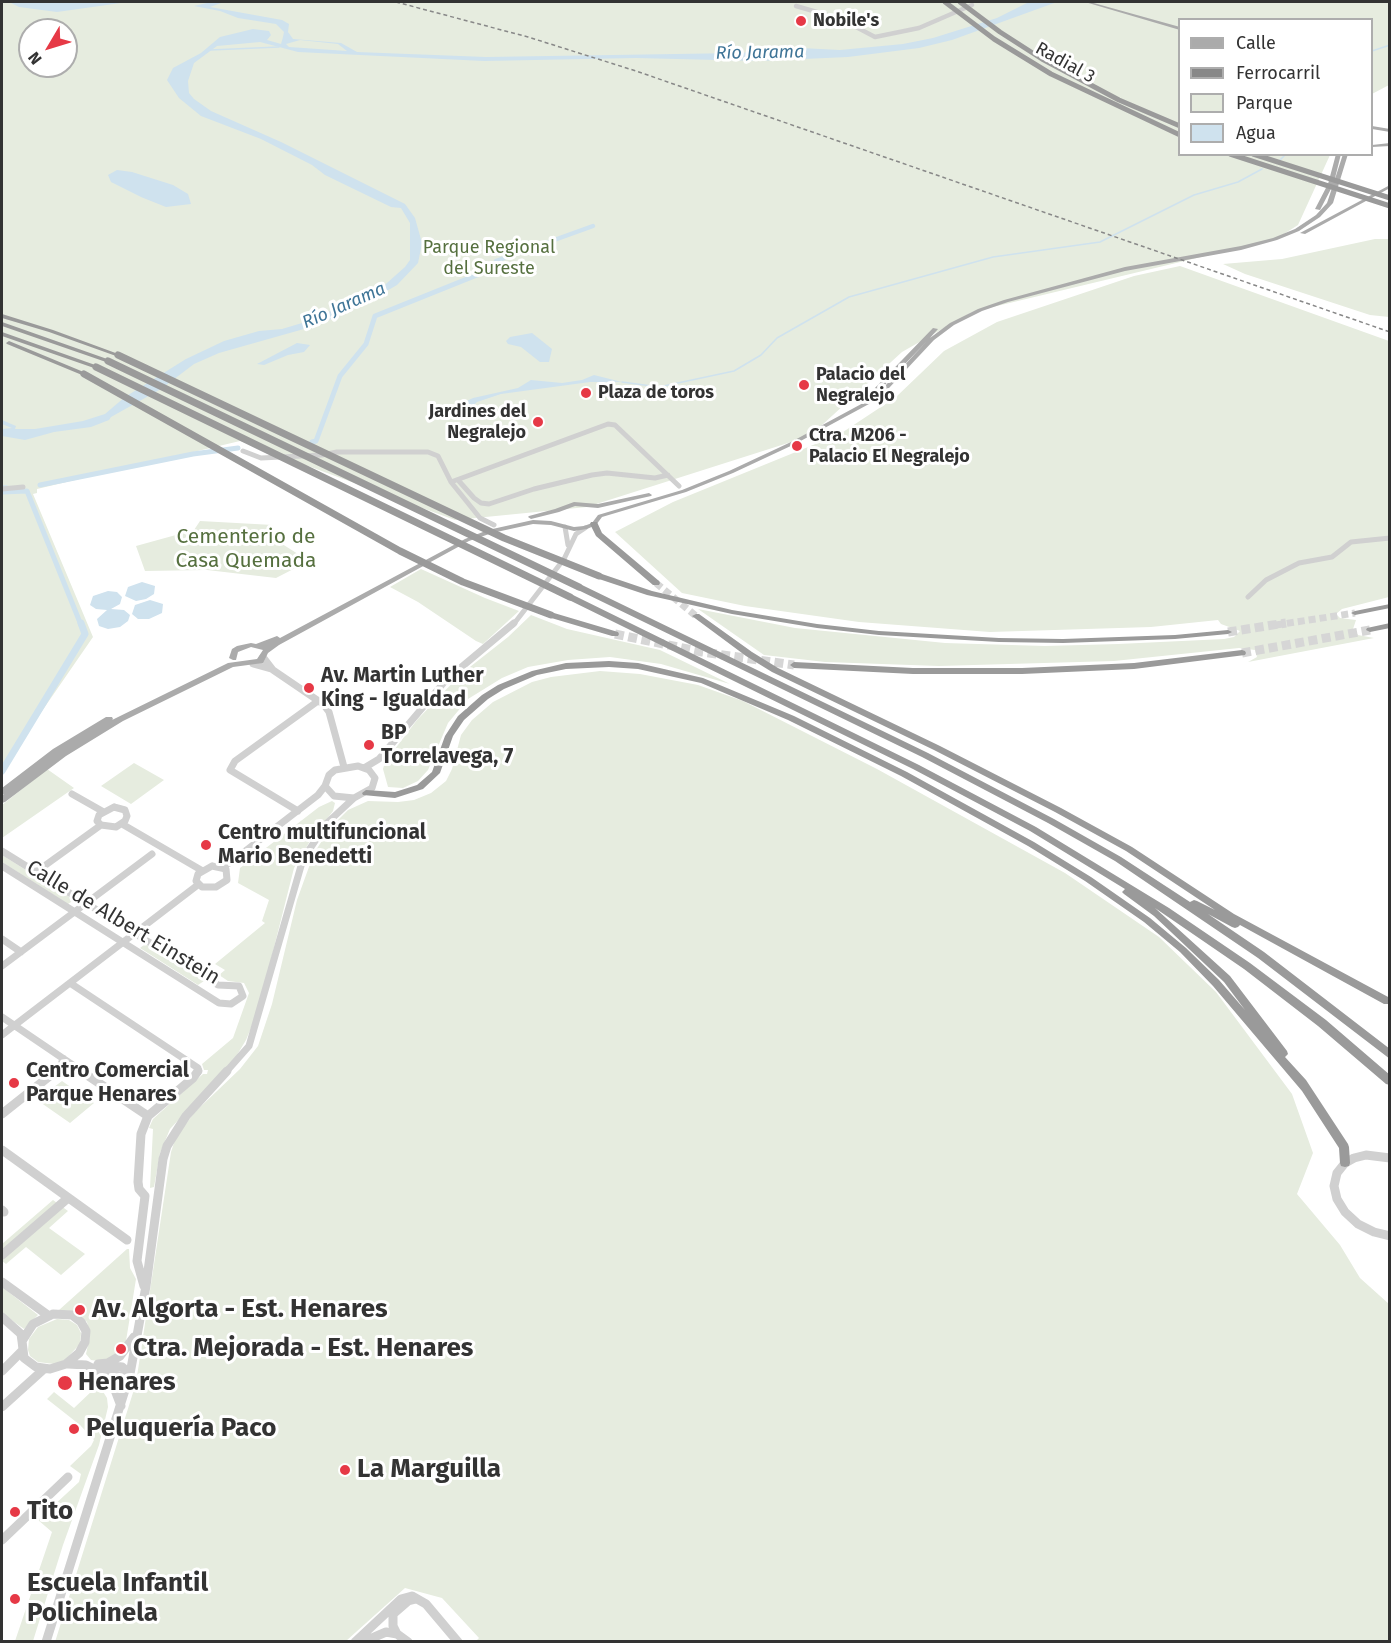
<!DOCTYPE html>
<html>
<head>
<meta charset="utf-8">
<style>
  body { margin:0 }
  #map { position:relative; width:1391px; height:1643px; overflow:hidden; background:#fff; font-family:"Fira Sans",sans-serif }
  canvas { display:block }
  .frame { position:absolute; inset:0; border:3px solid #333; pointer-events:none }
  .legend { position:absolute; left:1178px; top:18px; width:195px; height:138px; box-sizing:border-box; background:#fff; border:2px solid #adadad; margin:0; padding:8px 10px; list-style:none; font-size:18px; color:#333 }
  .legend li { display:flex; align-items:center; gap:12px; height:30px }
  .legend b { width:30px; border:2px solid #adadad }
  .north { position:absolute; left:18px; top:18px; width:60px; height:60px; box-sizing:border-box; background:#fff; border:2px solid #adadad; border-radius:50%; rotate:232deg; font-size:16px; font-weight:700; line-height:24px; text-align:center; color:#333 }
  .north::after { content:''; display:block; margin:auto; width:21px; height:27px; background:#e63946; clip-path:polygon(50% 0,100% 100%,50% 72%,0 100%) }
</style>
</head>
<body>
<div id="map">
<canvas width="1391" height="1643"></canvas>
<div class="frame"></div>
<ul class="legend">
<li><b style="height:8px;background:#ababab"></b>Calle</li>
<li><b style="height:8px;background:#888"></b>Ferrocarril</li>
<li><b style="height:16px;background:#e6ecdf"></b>Parque</li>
<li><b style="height:16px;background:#cfe2ee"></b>Agua</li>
</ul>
<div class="north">N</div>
</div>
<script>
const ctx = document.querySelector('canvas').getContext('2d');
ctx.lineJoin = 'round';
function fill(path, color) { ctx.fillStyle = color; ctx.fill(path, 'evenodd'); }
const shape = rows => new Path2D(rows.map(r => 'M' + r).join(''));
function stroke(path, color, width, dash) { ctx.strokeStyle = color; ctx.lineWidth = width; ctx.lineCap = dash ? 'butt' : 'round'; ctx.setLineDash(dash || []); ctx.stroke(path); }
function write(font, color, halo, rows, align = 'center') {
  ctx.font = font + ' "Fira Sans",sans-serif'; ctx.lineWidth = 6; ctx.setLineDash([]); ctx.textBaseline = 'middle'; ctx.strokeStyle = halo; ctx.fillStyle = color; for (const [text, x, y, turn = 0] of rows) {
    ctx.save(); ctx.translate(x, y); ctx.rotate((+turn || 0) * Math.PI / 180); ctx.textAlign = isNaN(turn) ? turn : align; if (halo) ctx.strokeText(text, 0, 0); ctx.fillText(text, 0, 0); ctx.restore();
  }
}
const green = shape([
  [2,2,1389,2,1389,85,1372,94,1372,20,1180,20,1180,154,1330,155,1298,225,1276,239,972,312,902,352,810,436,587,507,455,520,240,441,37,489,37,493,33,494,93,637,2,769],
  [30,30,66,30,66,66,30,66],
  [1375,239,1389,239,1389,317,1370,315,1245,274,1223,264,1282,259],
  [1180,266,1389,341,1389,597,1342,609,1336,614,1340,618,1356,620,1353,629,1358,635,1374,638,1248,662,1257,657,1255,650,1239,648,1114,661,939,666,825,662,764,655,698,609,795,628,945,643,1045,646,1118,644,1224,639,1234,637,1240,631,1221,624,1218,620,1151,627,990,632,859,622,745,606,682,593,615,532,673,502,840,434,896,397,944,351,997,322,1134,276],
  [200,521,273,525,268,535,309,561,276,578,207,570,145,571,136,546,194,530],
  [421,569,485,598,519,611,483,644,476,641,418,602,390,587],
  [531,615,567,629,660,650,730,684,661,664,610,657,568,660,528,667,502,678,468,699,448,723,428,770,418,781,403,788,388,787,383,769,385,762,417,720,461,674,508,637],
  [600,671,640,674,698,685,743,701,877,769,1065,873,1159,937,1216,992,1292,1094,1313,1153,1297,1194,1340,1245,1360,1278,1389,1304,1389,1641,476,1641,479,1638,442,1598,405,1588,346,1641,55,1642,136,1383,171,1152,176,1137,194,1113,240,1069,258,1046,272,1004,297,900,314,853,331,827,348,810,368,801,398,802,414,800,431,793,446,781,452,769,461,735,472,720,493,702,532,682,551,677],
  [134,763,164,780,131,804,101,786],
  [47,769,74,788,2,838,2,805],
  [332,801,335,803,333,811,310,841,294,868,258,1011,246,1040,234,1060,170,1129,160,1153,154,1187,150,1188,153,1129,149,1128,153,1119,203,1074,207,1074,208,1070,204,1070,202,1064,233,1038,249,993,244,983,228,981,219,975,225,970,215,964,265,923,262,921,269,900,238,883,240,868,319,807],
  [2,855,74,900,68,904,2,862],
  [145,944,204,981,198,985,140,948],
  [62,1081,94,1103,70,1123,37,1100],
  [53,1200,68,1211,49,1228,85,1254,61,1275,26,1247,6,1264,2,1261,2,1244],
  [127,1249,129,1249,130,1268,136,1279,126,1341,113,1358,98,1361,91,1360,86,1354,90,1336,87,1322,76,1313,59,1310],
  [2,1287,38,1315,24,1329,2,1313],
  [57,1319,69,1320,77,1325,81,1333,80,1344,65,1360,54,1364,38,1362,30,1356,28,1350,29,1339,38,1327],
  [94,1389,102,1390,107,1398,108,1407,99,1445,63,1545,33,1641,15,1641,52,1532,38,1520,79,1482,81,1474,70,1466,91,1446,94,1440,80,1425,47,1399,54,1392,74,1408]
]);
const water = shape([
  [9,2,128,2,57,12,19,7],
  [204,2,224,2,210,7,282,20,289,24,288,32,293,39,341,43,357,52,486,57,739,53,801,48,840,50,903,44,933,38,997,18,1029,2,1057,2,952,40,919,48,848,57,759,61,636,58,484,61,298,52,260,42,217,46,194,63,188,81,189,93,194,99,211,111,281,142,405,204,415,218,422,243,418,263,397,285,366,303,318,325,219,353,194,364,161,389,111,417,109,420,91,427,54,432,25,440,2,436,2,429,12,428,2,424,2,420,16,426,15,429,35,429,83,421,105,414,125,397,186,359,224,341,259,331,282,329,302,323,378,291,405,267,410,260,410,223,401,208,391,207,325,175,312,165,261,139,201,116,179,98,167,80,173,68,201,53,220,37,253,29,269,31,271,35,267,40,281,44,283,37,284,32,276,24,238,18,220,11,194,6,207,3],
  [300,40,338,44,347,51,289,47,286,44],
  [117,170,132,172,173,185,188,194,191,204,166,207,141,197,111,182,108,175],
  [532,333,552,349,549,362,540,362,521,347,508,344,506,341,510,337],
  [297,343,310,345,304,352,288,355,264,365,257,364],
  [594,375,622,382,590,382,501,394,477,402,468,410,448,410,473,398,518,388,531,380,562,383,582,380],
  [142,582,155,586,154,594,146,599,136,601,125,596,128,587],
  [108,591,117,592,122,597,120,604,111,609,124,610,130,615,128,621,120,627,108,629,99,626,97,619,107,610,96,609,90,605,93,596],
  [150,600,163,604,162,613,149,619,138,619,132,614,135,605]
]);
const stream = shape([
  [210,50,279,47],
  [1372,51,1390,45],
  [1280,160,1286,154],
  [622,382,659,387,734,371,761,355,777,338,849,297,993,257,1100,242,1194,195,1238,182,1262,169],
  [2,486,7,486]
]);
const canalFar2 = shape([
  [502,265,496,261,593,226],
  [478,275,497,267]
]);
const canalFar1 = shape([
  [312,442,316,441,340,376,366,344,375,316,482,273],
  [40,485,193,454,238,448],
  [2,492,27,491,81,625]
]);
const canal = shape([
  [2,771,85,634,81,623]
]);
const highwayTunnelFar1 = shape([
  [656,583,696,616],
  [1276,625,1355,613]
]);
const highwayTunnel = shape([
  [1228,632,1286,623],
  [615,634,702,652,794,665],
  [1242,653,1370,630]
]);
const minorFar3 = shape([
  [796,6,841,19,875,37,919,28,972,5]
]);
const minorFar2 = shape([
  [243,451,261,458,322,455,337,452,428,452,438,456,451,482],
  [458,480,474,498,481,503,489,504,534,489,592,475,607,473,655,478,668,475],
  [2,489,23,487],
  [494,525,480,518,451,482,608,424,615,425,679,486],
  [565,527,568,545],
  [1248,597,1266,580,1299,563,1332,557,1351,542,1390,538],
  [513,625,564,559,576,534,585,528]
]);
const minorFar1 = shape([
  [263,657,273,670,323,704,329,712,344,767],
  [253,664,271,669],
  [358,766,369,770,375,778,372,788,354,798,334,796,325,786,329,775,335,770,358,766],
  [364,768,379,759,446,680,514,623],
  [72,794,102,811],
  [114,807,125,810,127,816,125,821,116,827,101,825,97,821,99,815,114,807],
  [298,811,230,770,235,761,318,701],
  [122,824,201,870],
  [2,851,218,985,239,986,243,996,231,1004,219,1003,2,866],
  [212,866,226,869,227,880,216,887,202,887,196,881,198,874,212,866],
  [221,867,231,862,318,795,325,786],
  [36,872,101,825],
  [2,939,21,952],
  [2,966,152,854],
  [70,983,198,1068,198,1072],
  [2,1017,83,1072],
  [2,1035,199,884],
  [55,1072,61,1065,63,1058],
  [226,1072,249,1046,303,859,327,823,354,798]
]);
const minor = shape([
  [81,1071,148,1116,141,1134,138,1182,139,1189,145,1196,137,1261,144,1286],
  [2,1114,56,1071],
  [148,1116,193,1078,198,1071],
  [2,1150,127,1240],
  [1390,1158,1366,1155,1354,1158,1345,1163,1337,1173,1334,1186,1337,1199,1345,1212,1358,1224,1374,1232,1390,1236],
  [2,1210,4,1212],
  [2,1255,68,1198],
  [2,1282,49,1316],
  [53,1314,72,1315,81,1322,86,1331,85,1342,79,1353,66,1364,50,1369,36,1367,24,1358,22,1341,33,1324,53,1314],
  [2,1317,21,1334,22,1341],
  [68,1364,86,1365,110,1377,121,1406],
  [98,1364,108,1363,120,1356,134,1337],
  [106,1365,122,1367,130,1374],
  [2,1371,22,1351],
  [105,1371,118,1376,130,1376],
  [2,1407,44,1369],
  [2,1540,68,1477],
  [397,1634,393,1626,393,1614,408,1601,416,1599],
  [46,1642,130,1374,146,1286,163,1159,167,1146,186,1116,227,1071],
  [355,1642,401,1599,412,1596,426,1604,458,1642],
  [363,1642,386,1632,397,1634,408,1642]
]);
const major = shape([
  [1085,2,1090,2,1180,27,1180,30,1085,2],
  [1372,126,1390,129,1390,132,1372,129,1372,126],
  [1390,143,1390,146,1372,147,1372,145,1390,143],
  [1336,154,1341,154,1334,182,1343,154,1348,154,1333,203,1320,217,1299,231,1277,240,1241,250,1125,271,1008,302,982,311,954,325,934,340,889,388,869,404,795,444,733,473,686,492,602,517,596,525,587,529,574,531,551,525,533,524,492,533,469,541,279,645,268,653,263,663,233,667,123,721,66,756,5,802,2,803,2,796,4,794,2,795,2,788,53,749,106,717,112,717,113,719,112,720,228,663,257,659,263,650,251,647,238,652,236,660,233,660,229,658,232,649,237,646,251,643,256,644,277,636,280,638,465,539,488,530,533,520,551,521,574,527,584,526,592,523,598,515,682,490,729,471,791,442,865,402,876,393,872,391,933,328,938,329,930,338,950,323,978,309,1004,300,1125,267,1241,246,1273,238,1295,229,1316,215,1327,203,1333,185,1320,210,1315,209,1328,184,1336,154],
  [927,341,885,386,880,390,927,341],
  [1390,185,1390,188,1305,234,1300,233,1390,185],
  [649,493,652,495,651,496,598,508,575,506,559,512,531,519,528,517,529,516,555,509,574,502,598,504,649,493]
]);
const highway = shape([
  [2,314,53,330,121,355,118,357,116,356,49,332,2,318,2,314],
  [2,322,110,360,111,361,108,363,106,362,2,326,2,322],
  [2,332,98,366,99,367,98,368,94,368,2,336,2,332],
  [9,341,86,373,87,374,86,375,82,375,7,344,6,343,9,341],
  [591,522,597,522,602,533,659,581,660,583,659,585,653,585,596,536,590,524,591,522],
  [596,574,602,574,652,591,732,610,817,624,879,631,999,638,1063,639,1175,635,1228,630,1232,632,1228,634,1175,639,1063,643,999,642,879,635,817,628,732,614,647,595,596,578,595,576,596,574],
  [576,585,582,585,928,753,1054,819,1121,857,1190,902,1194,900,1197,901,1215,910,1126,851,1055,812,934,750,772,672,746,656,692,616,696,614,699,614,752,652,778,668,940,746,1061,808,1132,847,1234,914,1390,998,1390,1004,1384,1004,1240,925,1238,927,1235,928,1232,927,1208,914,1264,952,1390,1049,1390,1059,1258,958,1115,861,1048,823,922,757,576,589,575,587,576,585],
  [567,595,573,595,919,765,1036,827,1169,908,1250,963,1326,1020,1390,1075,1390,1085,1386,1084,1318,1026,1244,969,1155,908,1230,976,1287,1051,1288,1054,1285,1057,1306,1080,1348,1144,1349,1147,1350,1163,1349,1166,1345,1167,1341,1166,1340,1163,1339,1148,1302,1091,1213,986,1180,952,1144,922,1085,881,1028,846,901,776,788,720,701,683,638,669,609,667,566,669,537,675,504,689,488,699,464,720,453,736,440,773,423,789,395,798,363,795,362,793,366,790,395,792,417,785,432,772,445,736,458,716,482,695,498,685,532,671,566,663,609,661,638,663,703,678,794,716,907,772,1034,842,1091,877,1150,918,1186,948,1219,980,1245,1010,1224,982,1154,916,1124,894,1122,892,1125,889,1030,831,913,769,567,599,566,597,567,595],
  [1390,604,1390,608,1355,615,1351,613,1355,611,1390,604],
  [548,613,554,613,618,632,619,634,618,636,612,636,548,617,547,615,548,613],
  [1390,623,1390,628,1370,632,1366,630,1367,628,1390,623],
  [1242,650,1245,651,1246,653,1245,655,1134,669,1022,674,913,674,794,668,790,665,794,662,913,668,1022,668,1134,663,1242,650]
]);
const rail = shape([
  [396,2,528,37,636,71,1390,332]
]);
const highwayBridgeFar1 = shape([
  [945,2,994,39,1051,74,1180,135],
  [960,2,1000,32,1042,59,1119,100,1180,126],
  [1230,154,1390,206],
  [1253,154,1390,198]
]);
const highwayBridge = shape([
  [118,355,504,538,599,576],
  [108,361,579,587],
  [96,367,570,597],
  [84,374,400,551,463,582,551,615]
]);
const markers = [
  [801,21,6,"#e63946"],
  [804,385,6,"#e63946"],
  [586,393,6,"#e63946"],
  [538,422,6,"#e63946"],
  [797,446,6,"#e63946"],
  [309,688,6,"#e63946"],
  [369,745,6,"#e63946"],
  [206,845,6,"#e63946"],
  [14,1083,6,"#e63946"],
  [80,1310,6,"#e63946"],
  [121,1349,6,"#e63946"],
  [65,1383,8,"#e63946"],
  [74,1429,6,"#e63946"],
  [345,1470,6,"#e63946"],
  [15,1512,6,"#e63946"],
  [15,1599,6,"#e63946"]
];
const farPoinames = [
  ["Nobile's",813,21],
  ["Palacio del",816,375],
  ["Negralejo",816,396],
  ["Plaza de toros",598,393],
  ["Jardines del",526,412,"right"],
  ["Negralejo",526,433,"right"],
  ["Ctra. M206 -",809,436],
  ["Palacio El Negralejo",809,457]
];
const farWaternames = [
  ["Río Jarama",760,53,-1],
  ["Río Jarama",344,306,-24]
];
const farStreetnames = [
  ["Radial 3",1065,63,29]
];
const farParknames = [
  ["Parque Regional",489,248],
  ["del Sureste",489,269]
];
const parkNames = [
  ["Cementerio de",246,537],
  ["Casa Quemada",246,561]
];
const poiNames = [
  ["Av. Martin Luther",321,676],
  ["King - Igualdad",321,700],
  ["BP",381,733],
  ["Torrelavega, 7",381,757],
  ["Centro multifuncional",218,833],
  ["Mario Benedetti",218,857],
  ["Centro Comercial",26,1071],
  ["Parque Henares",26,1095]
];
const streetNames = [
  ["Calle de Albert Einstein",123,923,31]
];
const nearPoinames = [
  ["Av. Algorta - Est. Henares",92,1310],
  ["Ctra. Mejorada - Est. Henares",133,1349],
  ["Henares",78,1383],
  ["Peluquería Paco",86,1429],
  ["La Marguilla",357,1470],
  ["Tito",27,1512],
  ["Escuela Infantil",27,1584],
  ["Polichinela",27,1614]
];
fill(green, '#e6ecdf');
fill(water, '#cfe2ee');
stroke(stream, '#cfe2ee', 1.5);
stroke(canalFar2, '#cfe2ee', 4.5);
stroke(canalFar1, '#cfe2ee', 5);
stroke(canal, '#cfe2ee', 7);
stroke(highwayTunnelFar1, '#d6d6d6', 7, [7, 4]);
stroke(highwayTunnel, '#d6d6d6', 9, [9, 4.5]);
stroke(minorFar3, '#d0d0d0', 4.5);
stroke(minorFar2, '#d0d0d0', 5);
stroke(minorFar1, '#d0d0d0', 7);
stroke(minor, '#d0d0d0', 9);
fill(major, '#ababab');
fill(highway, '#9a9a9a');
stroke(rail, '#888', 1.5, [4, 3]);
stroke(highwayBridgeFar1, '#9a9a9a', 5);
stroke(highwayBridge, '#9a9a9a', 7);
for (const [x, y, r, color] of markers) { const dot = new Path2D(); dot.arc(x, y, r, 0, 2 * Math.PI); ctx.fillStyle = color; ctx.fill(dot); stroke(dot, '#fff', 2); }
write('bold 18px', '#333', '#fff', farPoinames, 'left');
write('italic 18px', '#3f7597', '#fff', farWaternames);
write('18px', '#333', '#fff', farStreetnames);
write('18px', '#56703f', '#fff', farParknames);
write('21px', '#56703f', '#fff', parkNames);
write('bold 21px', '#333', '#fff', poiNames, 'left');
write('21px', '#333', '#fff', streetNames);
write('bold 26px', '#333', '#fff', nearPoinames, 'left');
</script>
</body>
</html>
